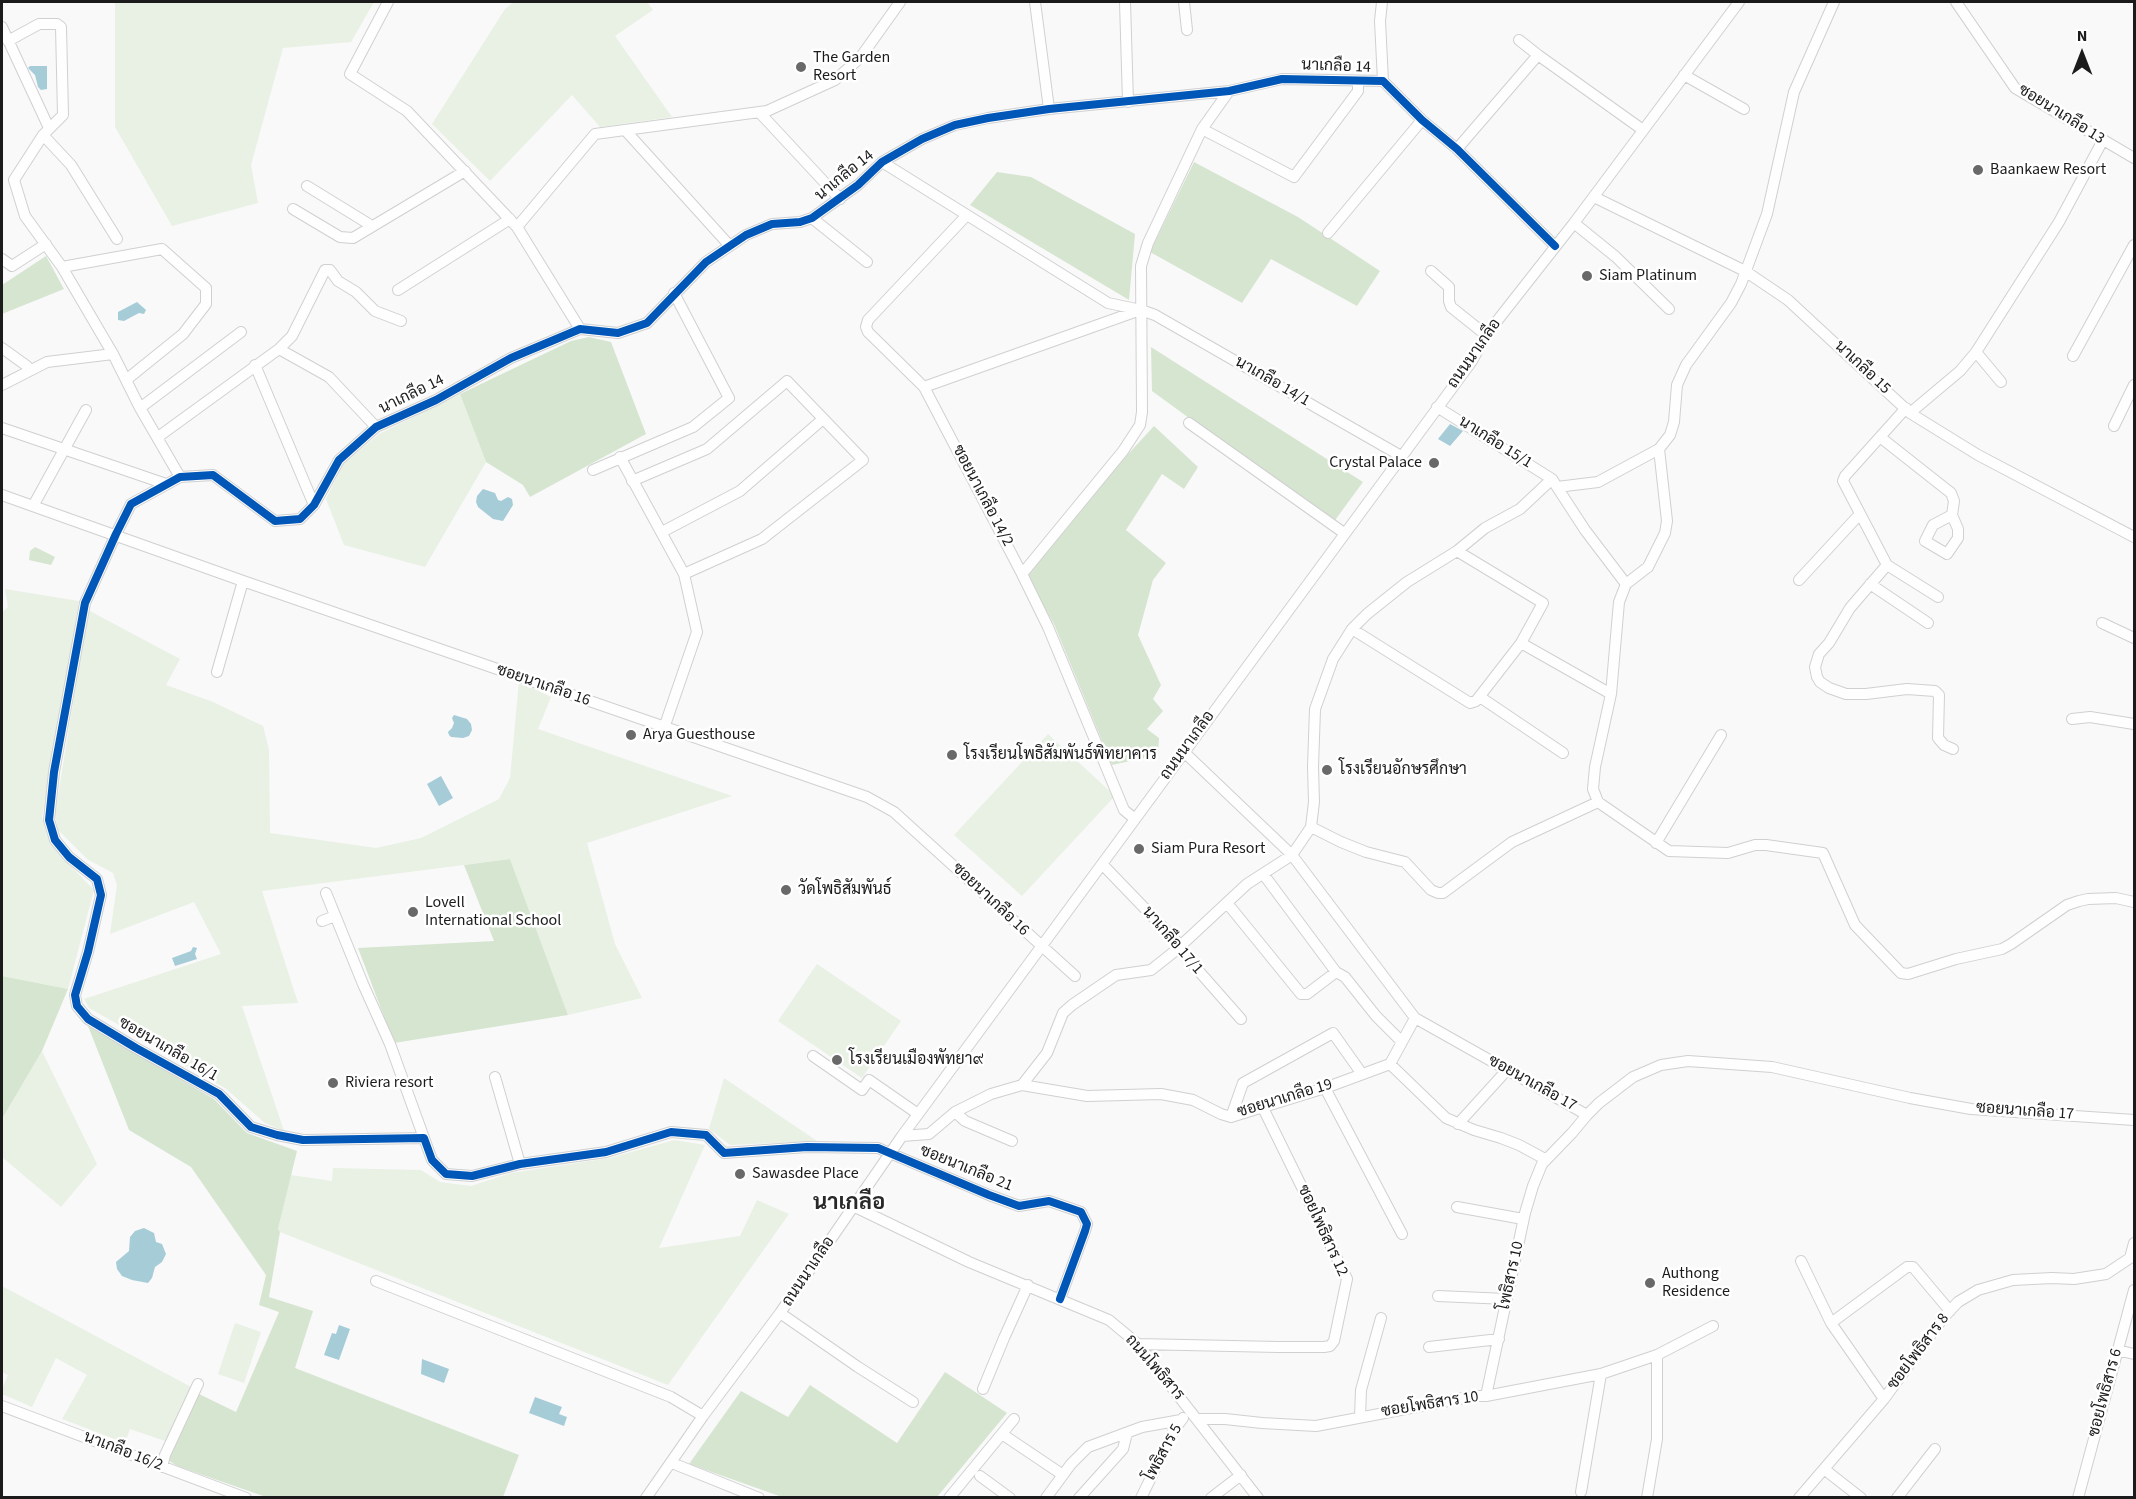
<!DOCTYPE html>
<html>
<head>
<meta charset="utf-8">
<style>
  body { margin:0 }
  #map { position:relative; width:2136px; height:1499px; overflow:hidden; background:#f9f9fa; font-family:"Source Sans 3",sans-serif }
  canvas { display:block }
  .frame { position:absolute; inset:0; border:3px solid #1b1b1c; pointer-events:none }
  .north { position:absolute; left:2052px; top:24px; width:60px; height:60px; -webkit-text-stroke:4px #fff; paint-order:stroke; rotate:0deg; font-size:16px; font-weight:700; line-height:24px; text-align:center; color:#1b1b1c }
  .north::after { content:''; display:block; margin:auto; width:21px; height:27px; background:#1b1b1c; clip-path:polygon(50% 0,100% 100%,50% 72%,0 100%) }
</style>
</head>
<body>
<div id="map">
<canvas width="2136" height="1499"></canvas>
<div class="frame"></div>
<div class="north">N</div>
</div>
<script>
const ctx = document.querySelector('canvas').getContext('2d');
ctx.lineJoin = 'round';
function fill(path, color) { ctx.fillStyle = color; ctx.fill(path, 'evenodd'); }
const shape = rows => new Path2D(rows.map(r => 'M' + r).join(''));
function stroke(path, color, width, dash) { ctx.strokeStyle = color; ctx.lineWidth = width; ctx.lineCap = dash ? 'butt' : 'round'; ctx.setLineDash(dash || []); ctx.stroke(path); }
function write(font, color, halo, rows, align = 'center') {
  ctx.font = font + ' "Source Sans 3",Sarabun,sans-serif'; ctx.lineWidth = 5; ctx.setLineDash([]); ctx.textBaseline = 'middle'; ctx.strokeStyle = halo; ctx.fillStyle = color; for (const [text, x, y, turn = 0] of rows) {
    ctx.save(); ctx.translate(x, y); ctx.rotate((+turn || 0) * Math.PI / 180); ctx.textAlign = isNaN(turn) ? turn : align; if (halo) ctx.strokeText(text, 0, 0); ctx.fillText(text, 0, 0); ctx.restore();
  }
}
const green = shape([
  [115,2,374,2,351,42,283,48,251,165,258,203,172,226,115,127],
  [514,2,647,2,653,10,615,36,672,117,600,127,572,95,490,181,432,124,505,9],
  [460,394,486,462,425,567,344,545,326,499,343,464,379,434],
  [5,589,79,601,42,817,47,836,65,860,94,890,68,989,2,976,2,612,8,607],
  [88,610,180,659,166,685,213,702,263,726,269,750,270,833,376,848,421,838,499,799,510,778,519,681,551,697,538,729,732,796,587,843,615,944,642,998,568,1015,510,859,262,891,298,1003,242,1006,284,1131,265,1123,225,1088,190,1069,144,1039,89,1008,84,999,221,954,194,902,110,934,117,885,113,873,87,859,58,830,55,814],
  [1048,734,1115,796,1022,896,954,835],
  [817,964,901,1021,862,1078,778,1021],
  [42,1051,97,1164,61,1207,2,1157,2,1119],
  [724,1078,817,1141,730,1145,709,1129],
  [674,1140,705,1145,659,1248,740,1236,757,1200,789,1214,668,1385,280,1232,278,1229,291,1175,332,1181,333,1168,421,1170,440,1182,471,1186,511,1173,610,1158],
  [2,1286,193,1388,168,1442,130,1429,125,1443,62,1419,87,1375,56,1358,32,1407,2,1394,2,1389,8,1375,2,1372],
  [235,1323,261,1332,244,1383,218,1374]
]);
const forest = shape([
  [1194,162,1298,217,1380,271,1357,306,1271,259,1242,303,1150,252],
  [997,172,1031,177,1135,234,1129,300,970,205],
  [46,256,64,289,2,314,2,285],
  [589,337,611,342,646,434,530,497,523,485,486,462,460,394,571,341],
  [1151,347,1363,482,1333,523,1152,391],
  [1154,426,1198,467,1184,489,1162,474,1126,530,1166,563,1153,580,1138,635,1161,685,1153,699,1163,711,1147,729,1159,738,1158,755,1112,765,1054,624,1027,577,1095,490],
  [35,547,55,557,51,565,29,560,30,551],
  [510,859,568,1015,394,1043,358,948,494,941,464,865],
  [2,976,68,989,42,1051,2,1119],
  [88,1026,214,1099,247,1133,297,1151,278,1229,280,1232,269,1297,313,1311,295,1368,519,1455,503,1497,266,1497,177,1466,168,1460,199,1394,236,1412,279,1312,259,1305,266,1275,191,1167,129,1130],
  [945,1372,1007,1413,937,1497,782,1497,689,1464,741,1391,788,1417,810,1385,897,1443]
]);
const water = shape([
  [30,66,47,66,47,89,41,90,38,87,35,75,28,68],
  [137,302,146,310,144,314,139,313,124,321,118,320,118,312],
  [1450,424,1463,431,1450,446,1438,439],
  [483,489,495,493,498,500,501,501,508,497,512,499,513,505,503,521,493,519,478,507,476,502,477,496],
  [454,715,467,719,471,724,472,730,469,736,463,738,451,737,449,735,448,732,452,728,454,723,452,718],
  [441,776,453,798,439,806,427,784],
  [193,947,197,948,195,954,197,959,175,966,172,958,191,951],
  [144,1228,154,1233,156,1242,162,1244,166,1254,162,1262,155,1267,152,1278,148,1283,132,1280,122,1276,117,1269,116,1262,129,1251,130,1237,135,1231],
  [339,1325,350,1329,339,1360,324,1355,332,1333,336,1334],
  [422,1359,449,1369,444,1383,421,1374],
  [535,1397,562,1407,559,1414,567,1417,564,1426,529,1413]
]);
const minor = shape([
  [388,2,350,74,407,111,517,227,580,329],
  [1035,2,1049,109],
  [1125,2,1128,102],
  [1184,2,1187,30],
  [1382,2,1380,21,1383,81],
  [1956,2,2015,88,2134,158],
  [2,27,49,128],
  [1519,40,1538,55,1643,130],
  [8,41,39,24,57,24,61,27,63,115,43,135,14,180,25,216,62,267,113,354,140,408,180,477],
  [1684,75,1744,109],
  [759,112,840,199],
  [1202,129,1294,177,1358,91,1358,82],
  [625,130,730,246],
  [43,135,71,165,117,239],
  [1457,149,1538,55],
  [882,162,1108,303,1141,310,1155,315,1401,456],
  [307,186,372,226],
  [1594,197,1745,271,1788,300,1910,413,1978,455,2134,537],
  [293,209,340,237,353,238,465,171],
  [967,215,868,320,866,327,868,332,924,387,1022,574,1048,627,1124,810,1135,819],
  [812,218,867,262],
  [1574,223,1616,257,1669,309],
  [517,227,595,134,767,111,835,80,860,58,900,2],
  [1328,233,1422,120],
  [2,259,12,266,46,244],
  [62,267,162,249,206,288,206,304,183,334,126,380],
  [1431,271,1449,287,1449,301,1451,307,1486,335],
  [398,290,510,219],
  [2,348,27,366,29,370],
  [279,349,329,377,376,427],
  [1976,352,2001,382],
  [2073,356,2134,245],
  [255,365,314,505],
  [2,385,47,362,113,354],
  [924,387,1140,310],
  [1437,407,1552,479,1557,487,1598,482,1659,449,1670,435,1674,422,1677,385,1686,365,1731,303,1741,284,1767,214,1794,92,1834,2],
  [140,408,241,332],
  [1906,408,1845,476,1843,481,1887,565,1938,597],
  [1910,413,1960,371,1976,352,2059,222,2103,140],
  [1189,423,1344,533],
  [2114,426,2134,385],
  [2,428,166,484],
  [158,437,279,349,292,336,325,270,330,270,338,281,356,292,375,311,401,321],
  [1880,437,1951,493,1954,501,1952,515,1933,525,1925,541,1947,554,1958,538,1958,529,1952,515],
  [1659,449,1667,521,1665,533,1648,567,1626,584,1619,602,1611,694,1595,767,1593,789,1598,802,1669,851,1728,853,1755,845,1766,845,1823,853,1855,925,1901,973,1908,974,1956,959,2002,949,2011,944,2067,905,2079,901,2088,899,2116,898,2134,902],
  [620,457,684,574,697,632,664,728],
  [593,470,693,427,729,398,674,293],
  [632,481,707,449,787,381,863,460,762,539,684,574],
  [1557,487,1585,530,1626,584],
  [2,495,243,581,867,797,894,812,1075,976],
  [33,506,86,410],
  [662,532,740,491,823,419],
  [1887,565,1850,608,1829,643,1819,654,1815,667,1817,677,1820,682,1829,688,1846,694,1866,694,1907,689,1935,691,1939,695,1938,738,1944,745,1953,749],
  [1022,574,1123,451,1140,425,1142,412,1141,266,1148,243,1202,129,1229,91],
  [1799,580,1859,515],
  [1870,584,1928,623],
  [2102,623,2134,638],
  [1352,629,1470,703,1476,701,1521,643,1543,603,1457,551],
  [1521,643,1611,694],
  [217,672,243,581],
  [1480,697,1563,753],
  [2072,719,2090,717,2134,724],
  [1184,752,1292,855,1415,1018,1587,1115,1599,1103,1633,1077,1661,1065,1688,1061,1772,1067,1910,1098,1971,1109,2134,1120],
  [1311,827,1341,842,1366,852,1405,862,1431,890,1438,893,1443,893,1512,842,1598,802],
  [1656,843,1721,735],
  [1102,864,1180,945,1182,952,1241,1019],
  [1264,875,1336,972,1345,977,1376,1016,1402,1042],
  [326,893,363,984,390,1044,424,1138],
  [1227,903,1301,994,1307,994,1336,972],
  [322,921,335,916],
  [813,1056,862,1090,869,1080,918,1114],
  [1390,1064,1415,1018],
  [495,1077,520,1164],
  [1022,1085,1047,1053,1063,1013,1072,1005,1116,975,1151,970,1175,951,1247,884,1292,855,1311,827,1314,802,1313,767,1315,709,1333,659,1352,629,1367,614,1407,582,1457,551,1485,528,1520,509,1552,479],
  [1325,1088,1402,1234],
  [955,1112,965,1121,1012,1141],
  [1231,1117,1243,1083,1333,1033,1362,1074],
  [1458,1124,1507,1070],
  [902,1136,929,1134,955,1112,991,1094,1022,1085,1087,1096,1161,1094,1193,1100,1221,1114,1231,1117,1325,1088,1390,1064,1446,1118,1474,1130,1501,1138,1519,1145,1545,1159],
  [853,1206,969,1262,1109,1320,1138,1344,1258,1498],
  [1457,1207,1523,1219],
  [1801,1261,1831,1323,1884,1399],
  [376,1281,671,1397,703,1416],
  [1438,1296,1507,1299],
  [1060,1299,1085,1231,1087,1224,1081,1212,1049,1201,1019,1206,989,1195,878,1148,807,1147,724,1153,706,1135,671,1132,606,1152,520,1164,472,1176,446,1174,432,1160,424,1138,303,1140,277,1135,251,1127,219,1094,136,1048,88,1019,77,1006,75,995,88,952,101,895,97,879,69,857,55,840,49,820,54,772,85,603,116,534,131,504,180,477,213,475,275,521,300,519,314,505,339,460,376,427,436,400,511,358,580,329,618,333,647,323,706,262,746,235,772,224,800,222,812,218,858,185,882,162,922,139,955,125,988,118,1049,109,1229,91,1282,79,1383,81,1422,120,1457,149,1555,246],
  [780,1313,858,1367,913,1402],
  [1831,1323,1907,1267,1913,1267,1950,1311],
  [1138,1344,1278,1347,1324,1347,1330,1346,1334,1341,1347,1279,1263,1108],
  [1429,1347,1499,1339],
  [2117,1350,2134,1354],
  [983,1389,1004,1338,1028,1285],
  [1486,1396,1525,1213,1533,1186,1542,1164,1572,1133,1587,1115],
  [2,1406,246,1498],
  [1360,1417,1361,1390,1381,1318],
  [1199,1419,1225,1419,1262,1423,1316,1426,1474,1396,1486,1396,1601,1374,1657,1355,1713,1326],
  [1002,1434,1063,1475],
  [672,1463,759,1498],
  [162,1467,165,1455,198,1384],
  [1824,1469,1861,1498],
  [980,1476,1010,1498],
  [1581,1492,1601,1374],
  [646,1498,703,1416,780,1313,902,1136,1472,361,1486,335,1574,223,1739,2],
  [949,1498,1014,1419],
  [1046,1498,1071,1464,1088,1447,1142,1427,1181,1420],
  [1079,1498,1123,1449,1127,1433],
  [1141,1498,1174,1430,1183,1418],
  [1211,1498,1241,1475],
  [1647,1498,1657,1439,1657,1355],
  [1799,1498,1884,1399,1943,1318,1958,1302,1978,1290,2013,1280,2052,1278,2074,1279,2106,1274,2130,1258,2134,1243],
  [1897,1498,1935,1449],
  [2078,1498,2134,1290]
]);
const cycleway = shape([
  [1060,1299,1085,1231,1087,1224,1081,1212,1049,1201,1019,1206,989,1195,878,1148,807,1147,724,1153,706,1135,671,1132,606,1152,520,1164,472,1176,446,1174,432,1160,424,1138,303,1140,277,1135,251,1127,219,1094,136,1048,88,1019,77,1006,75,995,88,952,101,895,97,879,69,857,55,840,49,820,54,772,85,603,116,534,131,504,180,477,213,475,275,521,300,519,314,505,339,460,376,427,436,400,511,358,580,329,618,333,647,323,706,262,746,235,772,224,800,222,812,218,858,185,882,162,922,139,955,125,988,118,1049,109,1229,91,1282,79,1383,81,1422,120,1457,149,1555,246]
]);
const markers = [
  [801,67,6,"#69696a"],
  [1978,170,6,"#69696a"],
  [1587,276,6,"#69696a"],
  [1434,463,6,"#69696a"],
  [631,735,6,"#69696a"],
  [952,755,6,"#69696a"],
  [1327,770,6,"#69696a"],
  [1139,849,6,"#69696a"],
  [786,890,6,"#69696a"],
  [413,912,6,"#69696a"],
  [837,1060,6,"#69696a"],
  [333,1083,6,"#69696a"],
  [740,1174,6,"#69696a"],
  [1650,1283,6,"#69696a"]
];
const poiNames = [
  ["The Garden",813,58],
  ["Resort",813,76],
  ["Baankaew Resort",1990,170],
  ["Siam Platinum",1599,276],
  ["Crystal Palace",1422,463,"right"],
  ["Arya Guesthouse",643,735],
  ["โรงเรียนโพธิสัมพันธ์พิทยาคาร",964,755],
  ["โรงเรียนอักษรศึกษา",1339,770],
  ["Siam Pura Resort",1151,849],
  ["วัดโพธิสัมพันธ์",798,890],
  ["Lovell",425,903],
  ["International School",425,921],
  ["โรงเรียนเมืองพัทยา๙",849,1060],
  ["Riviera resort",345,1083],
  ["Sawasdee Place",752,1174],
  ["Authong",1662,1274],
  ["Residence",1662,1292]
];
const streetNames = [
  ["นาเกลือ 14",1336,67,2],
  ["ซอยนาเกลือ 13",2061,115,32],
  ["นาเกลือ 14",845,176,-39],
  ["ถนนนาเกลือ",1475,354,-55],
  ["นาเกลือ 15",1862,368,43],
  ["นาเกลือ 14/1",1272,382,30],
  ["นาเกลือ 14",412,395,-26],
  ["นาเกลือ 15/1",1495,443,32],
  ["ซอยนาเกลือ 14/2",982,496,62],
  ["ซอยนาเกลือ 16",543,686,19],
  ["ถนนนาเกลือ",1188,746,-54],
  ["ซอยนาเกลือ 16",990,900,43],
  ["นาเกลือ 17/1",1172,941,49],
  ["ซอยนาเกลือ 16/1",168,1050,30],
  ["ซอยนาเกลือ 17",1532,1084,29],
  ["ซอยนาเกลือ 19",1285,1099,-17],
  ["ซอยนาเกลือ 17",2025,1112,4],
  ["ซอยนาเกลือ 21",966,1169,22],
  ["ซอยโพธิสาร 12",1322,1231,65],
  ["ถนนนาเกลือ",809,1272,-56],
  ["โพธิสาร 10",1512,1276,-78],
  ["ซอยโพธิสาร 8",1919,1352,-53],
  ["ถนนโพธิสาร",1154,1368,49],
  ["ซอยโพธิสาร 6",2106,1393,-75],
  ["ซอยโพธิสาร 10",1430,1405,-9],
  ["นาเกลือ 16/2",123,1452,21],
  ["โพธิสาร 5",1164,1453,-62]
];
const districtNames = [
  ["นาเกลือ",849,1204]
];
fill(green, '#e8f1e4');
fill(forest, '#d6e5d0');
fill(water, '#a6ccd7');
stroke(minor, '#d0d0d1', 12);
stroke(minor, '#fefefe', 10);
stroke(cycleway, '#0057b8', 8);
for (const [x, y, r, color] of markers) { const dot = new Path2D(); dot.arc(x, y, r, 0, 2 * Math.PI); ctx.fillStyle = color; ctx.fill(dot); stroke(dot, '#fff', 2); }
write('16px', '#1b1b1c', '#fff', poiNames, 'left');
write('16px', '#1b1b1c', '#fff', streetNames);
write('bold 22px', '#29292a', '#fff', districtNames);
</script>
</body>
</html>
